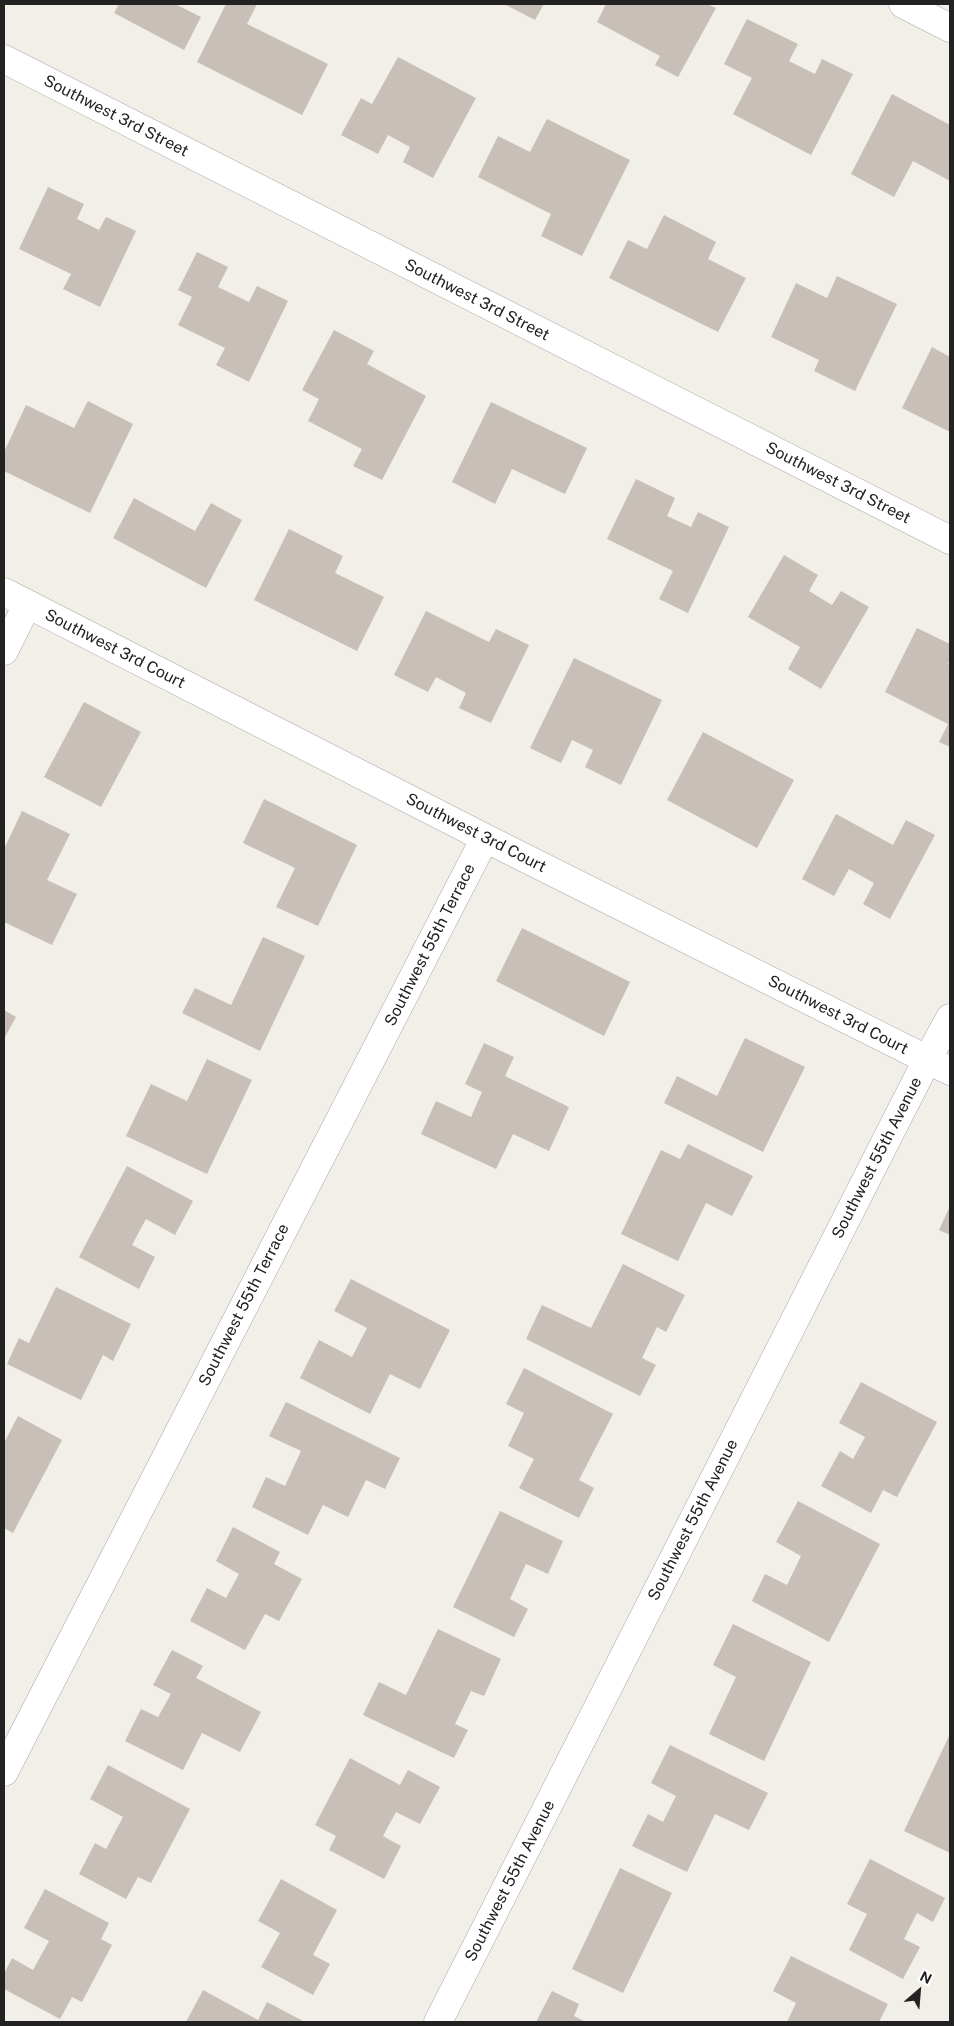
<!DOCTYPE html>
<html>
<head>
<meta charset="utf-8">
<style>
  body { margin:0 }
  #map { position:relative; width:954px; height:2026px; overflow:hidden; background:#f2efe9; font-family:"Public Sans",sans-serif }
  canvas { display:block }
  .frame { position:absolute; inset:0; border:5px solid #222; pointer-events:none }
  .north { position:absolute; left:894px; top:1966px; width:50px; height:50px; -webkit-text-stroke:4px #fff; paint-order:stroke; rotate:27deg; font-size:14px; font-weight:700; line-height:20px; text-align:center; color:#222 }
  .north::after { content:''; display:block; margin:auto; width:18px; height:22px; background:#222; clip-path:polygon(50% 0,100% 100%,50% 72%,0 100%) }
</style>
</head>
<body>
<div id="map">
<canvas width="954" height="2026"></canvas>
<div class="frame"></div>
<div class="north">N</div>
</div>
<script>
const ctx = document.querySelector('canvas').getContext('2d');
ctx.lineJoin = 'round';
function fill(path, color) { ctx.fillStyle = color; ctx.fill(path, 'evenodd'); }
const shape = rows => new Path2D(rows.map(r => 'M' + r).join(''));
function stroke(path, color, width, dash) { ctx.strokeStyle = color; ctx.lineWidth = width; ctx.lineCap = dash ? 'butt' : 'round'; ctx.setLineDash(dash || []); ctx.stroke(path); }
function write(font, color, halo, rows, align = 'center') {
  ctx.font = font + ' "Public Sans",sans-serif'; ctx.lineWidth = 4; ctx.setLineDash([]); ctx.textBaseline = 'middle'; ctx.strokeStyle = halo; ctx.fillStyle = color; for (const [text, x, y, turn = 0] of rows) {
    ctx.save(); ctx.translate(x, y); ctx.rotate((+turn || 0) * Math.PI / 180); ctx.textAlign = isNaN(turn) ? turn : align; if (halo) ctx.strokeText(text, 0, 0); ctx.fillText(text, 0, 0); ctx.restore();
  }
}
const building = shape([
  [119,4,175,4,201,17,184,50,114,13],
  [226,4,257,4,247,24,328,64,302,115,197,62],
  [504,4,544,4,535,20],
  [606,4,707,4,716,8,678,77,655,65,660,56,597,22],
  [747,19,798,44,789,61,815,74,822,59,853,74,811,155,733,114,752,78,724,64],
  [398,57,476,98,433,178,403,162,410,147,388,135,378,154,341,135,361,98,372,104],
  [892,94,950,125,950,181,913,161,894,197,851,174],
  [547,119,630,160,582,256,541,236,551,214,478,177,498,136,530,152],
  [48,187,84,204,77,219,99,230,106,217,136,231,100,307,63,289,71,274,19,249],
  [664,215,716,242,708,259,746,278,718,332,609,278,628,240,647,249],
  [197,252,228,267,218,287,249,302,257,286,288,301,249,382,216,365,225,348,178,325,192,297,178,290],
  [837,276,897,304,855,391,814,371,819,360,771,337,796,283,827,298],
  [334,330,374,351,367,364,426,396,382,480,353,466,362,449,308,421,319,399,302,390],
  [932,347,950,357,950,432,902,408],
  [88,401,133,424,90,513,4,471,4,452,26,405,74,428],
  [491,402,587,448,565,494,512,469,495,504,452,482],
  [636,479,675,498,667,516,691,527,698,512,729,527,688,613,659,599,673,571,607,539],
  [134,498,195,531,211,503,242,520,206,588,113,538],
  [289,529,343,556,335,573,384,597,357,651,254,600],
  [784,555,818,575,809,591,832,605,841,591,869,607,821,689,788,669,800,647,748,617],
  [426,611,489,642,496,629,529,645,491,723,459,708,466,693,436,677,428,692,394,675],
  [917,628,950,644,950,660,948,664,950,665,950,747,939,742,948,724,885,692],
  [574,658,662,700,621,785,585,767,593,750,572,740,561,763,530,748],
  [84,702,141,732,101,807,44,777],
  [703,732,794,780,757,848,667,800],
  [264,799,357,845,318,926,276,907,295,868,243,843],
  [22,811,70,834,47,880,77,894,52,945,4,922,4,849],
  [836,814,893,845,906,820,935,835,890,919,863,904,874,883,849,869,834,896,802,879],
  [522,928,630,982,604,1036,496,981],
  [263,937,305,956,260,1051,182,1013,195,988,231,1005],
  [4,1010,16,1017,4,1039],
  [745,1038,805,1067,763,1152,664,1103,677,1076,717,1096],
  [484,1043,514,1057,505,1076,569,1107,549,1151,513,1134,496,1169,421,1134,436,1101,471,1117,482,1092,465,1084],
  [207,1059,252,1080,207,1174,126,1136,151,1084,187,1101],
  [688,1144,753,1176,732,1216,706,1203,678,1261,621,1234,661,1150,680,1159],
  [127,1166,193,1201,175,1235,146,1219,132,1245,155,1257,139,1289,79,1257],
  [950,1206,950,1235,939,1230],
  [623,1264,685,1295,666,1332,657,1327,642,1358,656,1365,640,1396,526,1339,542,1305,591,1328],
  [351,1279,450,1330,420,1389,390,1374,370,1414,300,1378,319,1340,352,1357,367,1328,334,1311],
  [56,1287,131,1324,113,1361,103,1355,81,1400,7,1364,19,1338,29,1343],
  [524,1368,613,1414,579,1480,594,1488,579,1518,519,1488,534,1459,508,1446,524,1413,506,1404],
  [861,1382,937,1422,897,1497,883,1490,871,1513,821,1486,840,1451,853,1459,865,1437,839,1423],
  [286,1402,400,1458,385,1489,366,1480,348,1517,323,1505,308,1535,252,1507,266,1477,285,1486,301,1451,269,1436],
  [18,1416,62,1440,13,1533,4,1528,4,1443],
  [798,1501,880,1544,829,1642,752,1601,765,1574,787,1585,801,1556,776,1542],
  [500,1511,563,1541,548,1574,526,1564,510,1599,528,1609,514,1637,453,1607],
  [233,1527,280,1552,274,1564,302,1579,279,1621,265,1614,245,1650,190,1621,207,1588,226,1598,239,1574,216,1561],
  [733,1624,811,1662,764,1761,709,1734,736,1677,713,1665],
  [438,1629,501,1659,484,1696,471,1691,455,1724,468,1730,454,1758,363,1715,379,1682,406,1695],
  [172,1650,203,1666,196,1678,261,1712,240,1752,202,1733,183,1770,125,1741,141,1709,158,1717,171,1694,153,1685],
  [950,1734,950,1853,904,1831],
  [670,1745,768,1793,749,1830,715,1814,687,1872,632,1846,648,1814,663,1822,676,1796,651,1783],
  [350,1758,400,1785,408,1770,440,1787,420,1824,396,1812,383,1836,401,1846,384,1879,329,1850,336,1836,315,1825],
  [108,1765,190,1809,151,1883,138,1877,126,1899,79,1874,95,1843,106,1849,123,1817,90,1799],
  [870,1859,945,1898,933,1922,917,1913,904,1939,920,1947,903,1979,849,1950,867,1914,847,1904],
  [620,1868,672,1893,623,1993,572,1969],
  [281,1879,337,1910,313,1955,330,1964,313,1995,261,1967,280,1933,258,1921],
  [45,1889,109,1923,101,1939,112,1945,82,2002,72,1997,60,2019,4,1989,4,1974,12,1958,33,1970,49,1941,24,1928],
  [791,1956,888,2004,879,2022,787,2022,796,2003,773,1991],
  [203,1990,258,2020,267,2002,305,2022,186,2022],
  [552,1991,579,2004,574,2016,586,2022,536,2022]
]);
const minor = shape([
  [903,4,950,28],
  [4,59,950,540],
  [4,592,485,838,950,1071],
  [4,651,27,605],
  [4,1772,485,838],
  [438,2022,927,1060,950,1018]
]);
const streetNames = [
  ["Southwest 3rd Street",116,116,27],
  ["Southwest 3rd Street",477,300,27],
  ["Southwest 3rd Street",838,483,27],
  ["Southwest 3rd Court",115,649,27],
  ["Southwest 3rd Court",476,833,27],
  ["Southwest 55th Terrace",430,945,-63],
  ["Southwest 3rd Court",838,1015,27],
  ["Southwest 55th Avenue",877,1158,-63],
  ["Southwest 55th Terrace",244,1305,-63],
  ["Southwest 55th Avenue",693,1520,-63],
  ["Southwest 55th Avenue",510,1881,-63]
];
fill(building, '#c7bfb8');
stroke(minor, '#a9a9a9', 29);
stroke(minor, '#fff', 28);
write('16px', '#222', '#fff', streetNames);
</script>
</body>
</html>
